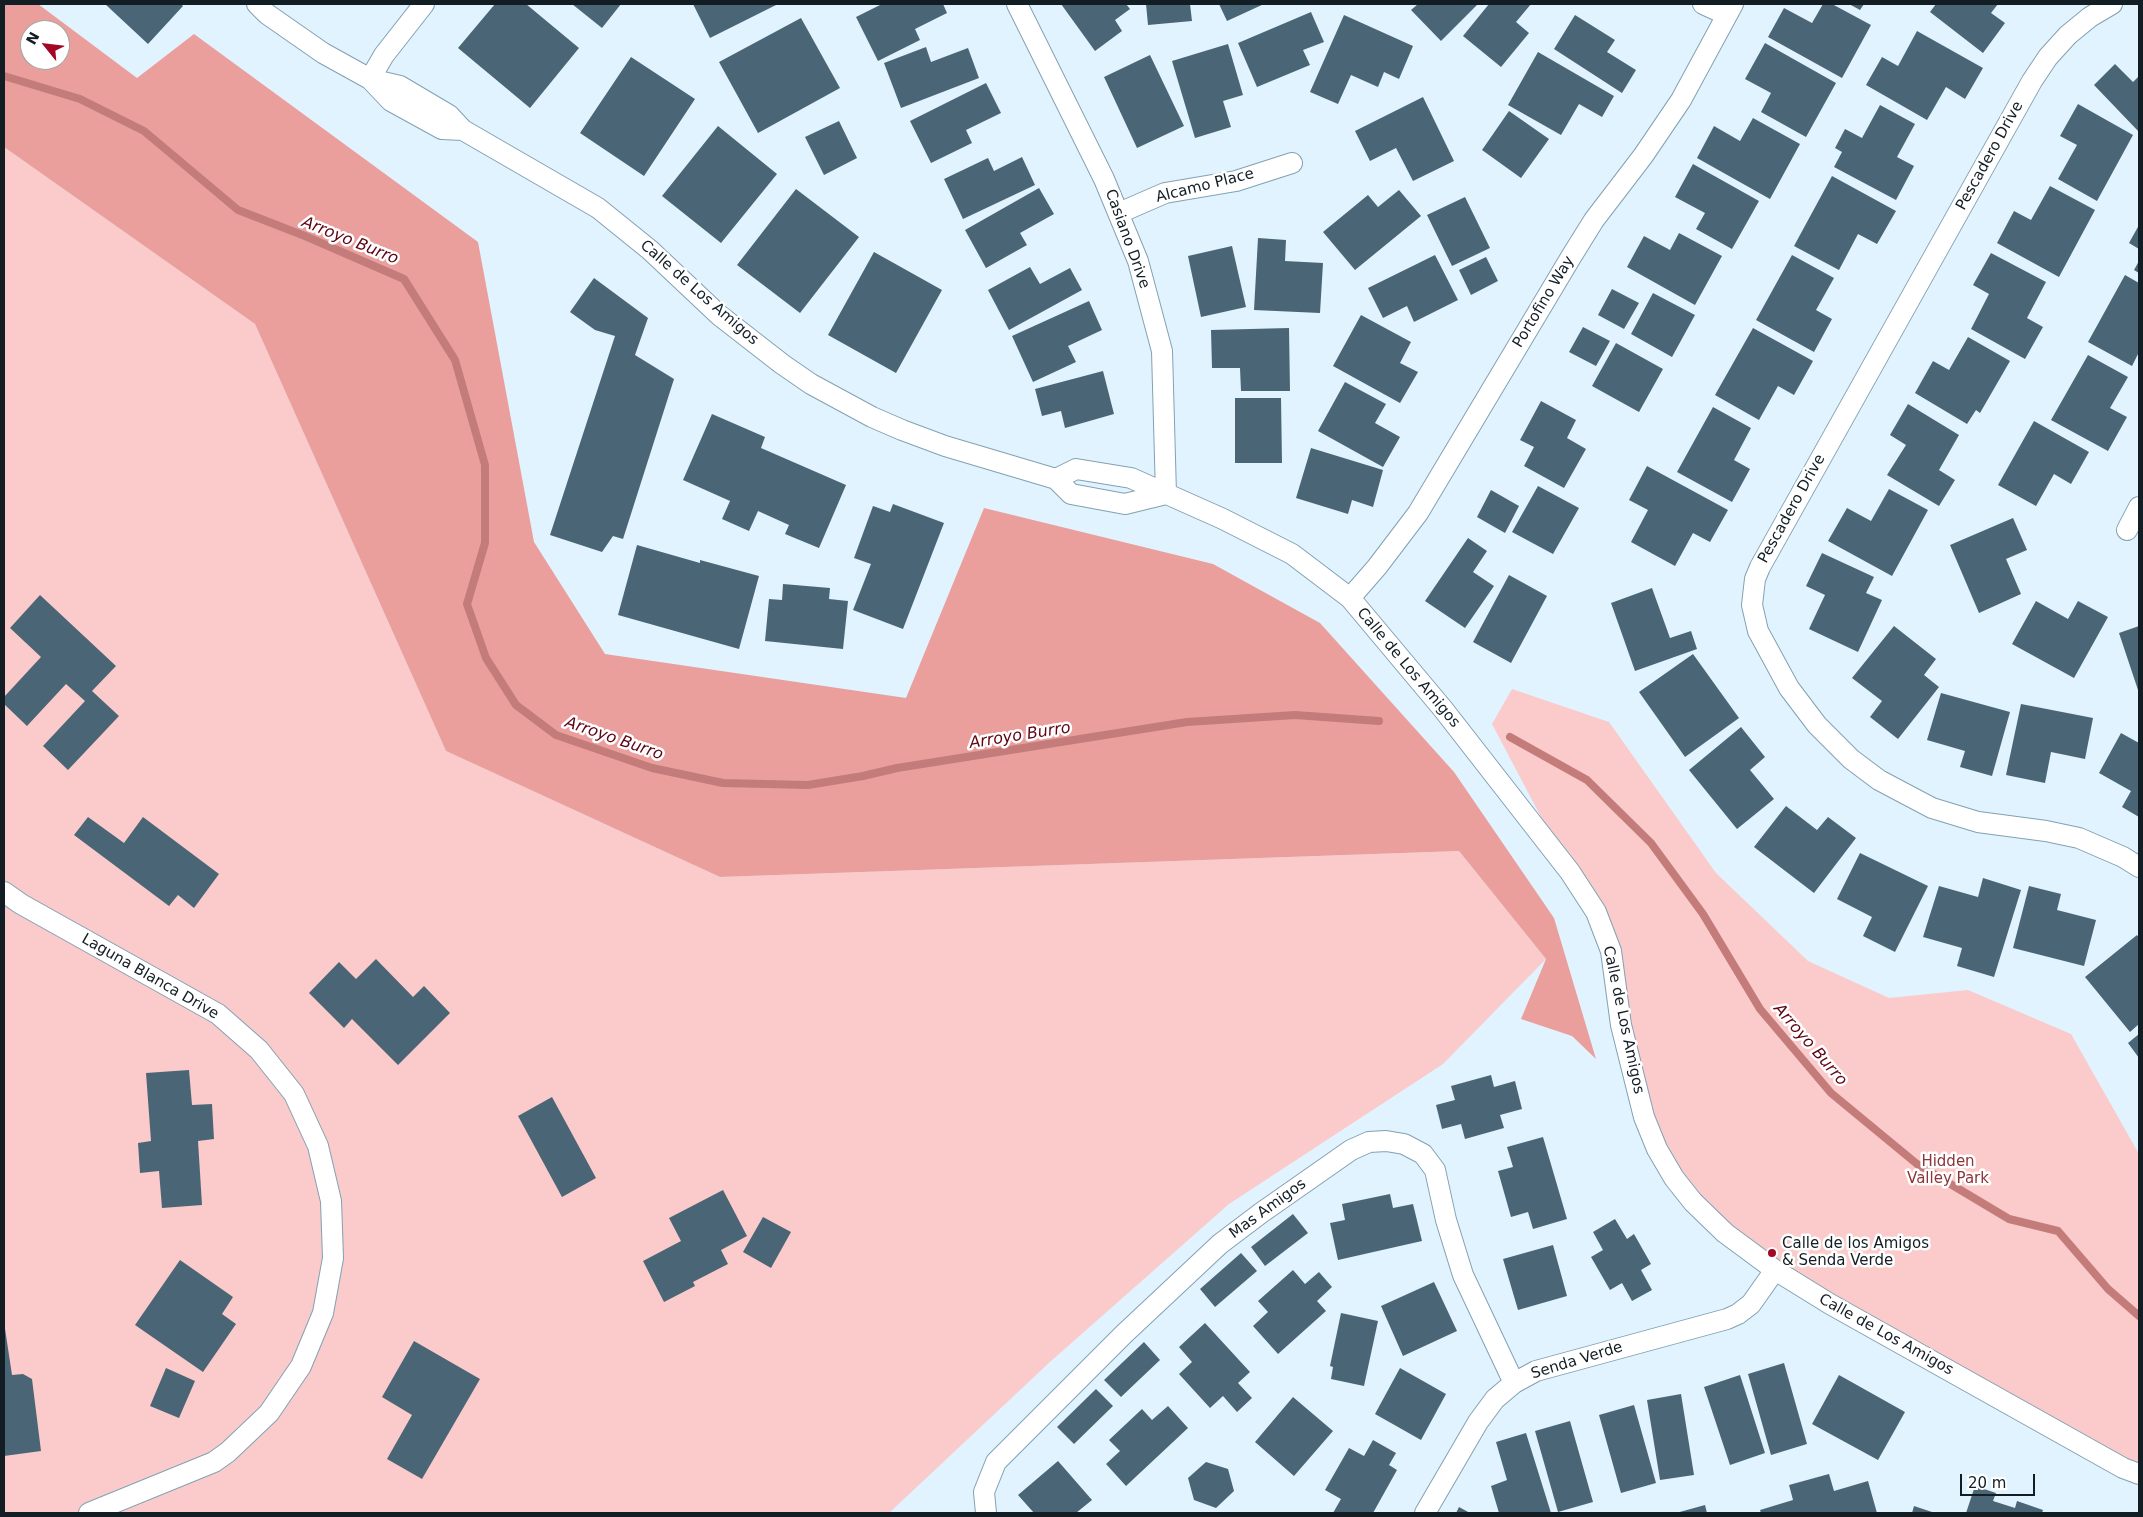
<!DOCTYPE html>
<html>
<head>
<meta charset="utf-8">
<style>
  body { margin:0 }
  #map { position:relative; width:2143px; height:1517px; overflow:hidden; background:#e0f3fe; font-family:"DejaVu Sans",sans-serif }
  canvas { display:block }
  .frame { position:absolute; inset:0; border:5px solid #121e24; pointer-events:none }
  .north { position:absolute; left:20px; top:20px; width:50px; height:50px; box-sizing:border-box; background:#fff; border:1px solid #a0a5a7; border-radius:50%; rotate:299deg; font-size:14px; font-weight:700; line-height:20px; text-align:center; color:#121e24 }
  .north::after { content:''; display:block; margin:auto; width:18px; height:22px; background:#a30627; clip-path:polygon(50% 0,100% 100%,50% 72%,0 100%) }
  .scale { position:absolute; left:1960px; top:1474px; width:75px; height:22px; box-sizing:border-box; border:2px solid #121e24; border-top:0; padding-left:6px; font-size:15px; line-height:18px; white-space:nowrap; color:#121e24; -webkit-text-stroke:4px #fff; paint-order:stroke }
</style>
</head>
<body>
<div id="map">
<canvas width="2143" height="1517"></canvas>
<div class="frame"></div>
<div class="north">N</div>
<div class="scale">20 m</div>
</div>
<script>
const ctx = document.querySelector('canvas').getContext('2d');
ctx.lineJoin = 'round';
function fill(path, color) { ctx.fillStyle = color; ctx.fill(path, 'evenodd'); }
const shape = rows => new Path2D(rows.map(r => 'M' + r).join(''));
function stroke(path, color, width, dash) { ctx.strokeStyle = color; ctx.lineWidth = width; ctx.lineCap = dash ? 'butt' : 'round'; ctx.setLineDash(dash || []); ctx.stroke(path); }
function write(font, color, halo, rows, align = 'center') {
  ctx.font = font + ' "DejaVu Sans",sans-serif'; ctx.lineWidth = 5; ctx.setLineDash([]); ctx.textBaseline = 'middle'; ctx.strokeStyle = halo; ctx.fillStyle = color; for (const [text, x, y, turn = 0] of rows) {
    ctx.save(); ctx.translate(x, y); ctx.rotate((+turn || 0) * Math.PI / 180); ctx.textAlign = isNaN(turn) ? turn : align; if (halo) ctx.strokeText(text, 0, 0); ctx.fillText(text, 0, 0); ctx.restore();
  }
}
const green = shape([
  [4,147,255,324,446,751,720,877,1459,851,1546,959,1443,1064,1229,1204,1051,1361,889,1513,4,1513],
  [1512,689,1609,722,1716,873,1808,961,1889,998,1968,990,2071,1034,2139,1154,2139,1474,1725,1233,1657,1149,1610,952,1570,872,1492,724]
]);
const forest = shape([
  [4,4,38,4,137,78,194,34,478,242,534,542,605,654,906,698,984,508,1213,564,1320,623,1454,772,1554,918,1596,1059,1572,1036,1521,1019,1546,959,1459,851,720,877,446,751,255,324,4,147],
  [30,30,60,30,60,60,30,60]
]);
const stream = shape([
  [4,76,80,99,144,131,238,210,305,236,404,279,455,360,485,465,485,543,467,604,486,658,516,705,556,735,652,768,723,783,808,785,863,776,897,768,1187,722,1295,715,1379,721],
  [1510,737,1587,780,1651,843,1703,914,1760,1009,1831,1093,1917,1164,2009,1219,2058,1231,2108,1289,2139,1316]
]);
const building = shape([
  [105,4,181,4,183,6,148,44],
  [495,4,526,4,579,48,530,108,458,48],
  [572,4,621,4,602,28],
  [693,4,778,4,710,38],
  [882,4,943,4,947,13,915,29,920,40,878,61,856,17],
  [1061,4,1126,4,1130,9,1115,20,1122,31,1095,51],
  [1146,4,1190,4,1192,21,1148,25],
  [1219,4,1264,4,1227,21],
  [1418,4,1478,4,1441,41,1411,10],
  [1489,4,1531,4,1516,22,1529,33,1501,67,1463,36],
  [1823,4,1832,4,1871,25,1842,78,1768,37,1784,8,1812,23],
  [1849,4,1864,4,1860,10],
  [1936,4,1998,4,1991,13,2005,23,1983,53,1930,12],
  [1311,12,1324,42,1303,50,1310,65,1257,87,1238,43],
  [1344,15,1413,46,1399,79,1384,72,1378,87,1351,75,1338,104,1310,92],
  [1575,15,1615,40,1607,52,1636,70,1622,93,1554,49],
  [801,18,840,88,758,133,719,62],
  [1917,31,1983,68,1965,99,1946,87,1927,120,1866,85,1882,57,1898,66],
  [1765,43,1836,83,1806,137,1761,112,1771,93,1745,79],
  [1228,44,1243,95,1223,101,1231,127,1195,138,1172,61],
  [926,47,931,62,968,48,979,78,901,108,884,63],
  [1538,52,1614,96,1602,117,1579,104,1561,135,1508,105],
  [1150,55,1184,126,1137,148,1104,77],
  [631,57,695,99,644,176,580,133],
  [2115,64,2133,82,2139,76,2139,132,2094,85],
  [986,83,1001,113,966,130,972,143,931,163,910,121],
  [1423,97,1454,161,1413,181,1396,148,1370,161,1355,131],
  [2078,104,2133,135,2097,201,2058,179,2077,145,2060,136],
  [1880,105,1915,124,1897,157,1914,166,1896,200,1834,167,1842,152,1835,148,1845,129,1862,138],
  [1509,111,1549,139,1521,178,1482,150],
  [1753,118,1800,144,1770,199,1697,158,1714,126,1740,141],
  [839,121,857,158,824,175,805,137],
  [718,126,777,174,721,243,662,196],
  [1022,157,1035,185,963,219,944,179,988,158,994,171],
  [1693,164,1759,201,1732,249,1696,229,1705,213,1675,197],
  [1832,176,1896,211,1877,244,1858,234,1839,270,1794,246],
  [2050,186,2095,210,2059,277,1997,243,2014,211,2031,220],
  [1039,188,1054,214,1020,233,1027,245,986,268,965,230],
  [796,189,859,237,800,313,737,265],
  [1399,190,1421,216,1355,270,1323,232,1368,195,1378,207],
  [1465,197,1490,248,1452,266,1427,215],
  [2139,225,2139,249,2129,243],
  [1679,233,1722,256,1695,305,1627,267,1644,236,1670,250],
  [1258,238,1286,240,1285,261,1323,263,1320,313,1254,310],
  [1232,246,1246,307,1201,317,1188,256],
  [874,252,942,290,896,373,828,335],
  [1991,253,2046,282,2027,318,2043,327,2025,359,1971,329,1989,294,1973,285],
  [1435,255,1458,300,1414,322,1407,306,1383,318,1368,288],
  [1792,255,1834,278,1816,310,1832,319,1814,352,1756,320],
  [1486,257,1498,281,1471,295,1459,270],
  [2139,261,2139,273,2134,270],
  [1030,267,1040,284,1070,268,1082,290,1009,330,988,290],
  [2125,275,2139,283,2139,352,2132,366,2088,342],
  [594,278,648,318,635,355,674,379,623,539,613,536,602,552,550,535,615,336,595,330,570,312],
  [1612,289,1639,303,1624,329,1598,315],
  [1653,293,1695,315,1672,357,1631,334],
  [1089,301,1102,330,1068,346,1076,362,1033,382,1012,336],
  [1361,315,1411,342,1400,363,1418,372,1400,403,1333,366],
  [1583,327,1610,341,1596,366,1569,352],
  [1289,328,1290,391,1241,391,1240,368,1212,368,1211,330],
  [1753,328,1813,361,1794,395,1778,386,1759,420,1715,395],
  [1968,337,2010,361,1980,413,1976,410,1967,424,1915,393,1933,361,1949,370],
  [1616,343,1663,369,1639,412,1592,386],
  [2088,355,2128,377,2110,408,2127,417,2108,451,2051,420],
  [1103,371,1114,414,1065,428,1061,411,1042,416,1035,389],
  [1345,382,1386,404,1375,423,1400,437,1383,467,1318,431],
  [1235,398,1281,398,1282,463,1235,463],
  [1541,401,1576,420,1567,438,1586,449,1564,488,1524,466,1534,447,1520,440],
  [1908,404,1959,435,1939,470,1955,480,1939,506,1887,475,1906,445,1890,435],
  [1713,407,1751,428,1734,460,1750,469,1732,502,1677,472],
  [712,414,765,437,761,448,846,485,819,548,785,534,789,525,758,511,749,531,722,519,730,501,683,480],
  [2034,421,2089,452,2071,484,2054,474,2036,506,1998,485],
  [1311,448,1383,470,1373,507,1352,500,1348,514,1296,498],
  [1647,466,1728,510,1710,542,1693,533,1675,566,1631,542,1648,510,1629,500],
  [1538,486,1579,508,1553,554,1512,532],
  [1889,489,1928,510,1892,576,1828,541,1847,508,1871,521],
  [1491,490,1519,506,1505,533,1477,517],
  [893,504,944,523,903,629,853,610,871,564,854,558,873,506,890,512],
  [2013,518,2027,550,2006,559,2021,594,1979,613,1950,545],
  [1468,538,1487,551,1473,572,1494,586,1465,628,1425,601],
  [637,545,700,563,700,560,759,576,739,649,618,615],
  [1822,553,1874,577,1866,593,1882,600,1858,652,1809,629,1825,595,1806,586],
  [1509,575,1547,596,1511,663,1473,642],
  [783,584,830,588,829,599,848,601,843,649,765,641,769,599,782,600],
  [1652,588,1670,638,1691,631,1697,649,1635,671,1611,603],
  [40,595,116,666,92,691,119,716,68,770,43,746,85,701,66,684,27,726,4,704,4,697,41,657,10,628],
  [2036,601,2068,619,2078,601,2108,617,2074,678,2012,644],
  [1894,626,1936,659,1924,675,1939,687,1898,739,1870,717,1882,701,1852,678],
  [2139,626,2139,693,2119,633],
  [1693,654,1739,718,1685,757,1639,692],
  [1941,693,2010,712,1992,776,1960,767,1965,751,1927,740],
  [2021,704,2093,718,2085,759,2051,752,2045,783,2006,775],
  [1741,727,1765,757,1750,770,1774,799,1737,829,1689,770],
  [2121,733,2139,743,2139,817,2122,807,2131,791,2099,773],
  [1786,806,1817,830,1828,817,1856,838,1814,893,1754,847],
  [88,817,124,843,143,817,219,874,194,908,178,895,169,906,74,835],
  [1860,853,1928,886,1895,952,1863,936,1872,917,1837,899],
  [1983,878,2021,890,1994,977,1957,966,1962,948,1923,937,1939,886,1978,897],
  [2029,886,2061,894,2057,910,2096,920,2084,966,2013,948],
  [2137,935,2139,938,2139,1024,2130,1032,2085,977],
  [376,959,413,997,424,986,450,1013,398,1065,352,1019,344,1028,309,993,339,962,356,979],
  [2139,1034,2139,1058,2128,1043],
  [189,1070,192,1105,212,1104,214,1139,198,1141,202,1205,162,1208,159,1171,140,1173,138,1143,151,1141,146,1073],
  [1491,1075,1494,1087,1515,1081,1522,1109,1500,1115,1504,1128,1465,1139,1461,1124,1442,1129,1436,1105,1455,1100,1451,1086],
  [552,1097,596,1178,562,1197,518,1116],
  [1543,1137,1567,1219,1533,1229,1528,1212,1511,1217,1498,1171,1513,1167,1507,1147],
  [723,1190,747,1236,721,1250,728,1264,693,1282,695,1286,664,1302,643,1261,681,1241,669,1218],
  [1390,1194,1393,1208,1413,1204,1422,1241,1338,1260,1330,1223,1345,1220,1342,1204],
  [1293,1214,1308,1233,1265,1266,1251,1247],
  [763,1217,791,1232,771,1268,743,1252],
  [1615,1219,1627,1239,1634,1234,1651,1264,1641,1270,1652,1290,1632,1301,1622,1283,1610,1290,1591,1257,1603,1250,1593,1232],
  [1553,1245,1567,1296,1518,1310,1503,1259],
  [1241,1253,1257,1271,1215,1307,1200,1289],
  [180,1260,233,1297,222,1314,236,1324,203,1372,135,1325],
  [1293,1270,1305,1284,1319,1272,1332,1287,1317,1301,1326,1311,1278,1354,1253,1326,1268,1312,1258,1301],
  [1434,1282,1457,1331,1403,1356,1381,1306],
  [1341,1313,1378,1321,1364,1386,1331,1379,1333,1367,1330,1366],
  [4,1322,12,1375,23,1374,32,1379,41,1451,4,1456],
  [1205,1323,1250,1372,1238,1383,1252,1398,1237,1412,1223,1396,1210,1408,1179,1374,1192,1362,1179,1347],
  [414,1341,480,1379,422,1479,387,1459,412,1415,382,1397],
  [1144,1342,1160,1360,1121,1397,1104,1380],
  [1784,1363,1807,1444,1771,1455,1748,1374],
  [166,1368,195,1381,179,1418,150,1406],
  [1400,1368,1446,1394,1421,1440,1375,1414],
  [1740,1375,1765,1453,1730,1465,1704,1387],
  [1839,1375,1905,1412,1878,1460,1812,1424],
  [1096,1389,1113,1406,1074,1444,1057,1427],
  [1681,1394,1694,1475,1660,1480,1647,1400],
  [1293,1397,1333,1431,1294,1476,1255,1442],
  [1634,1405,1656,1483,1621,1493,1599,1415],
  [1168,1406,1188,1428,1126,1486,1106,1464,1120,1451,1109,1440,1142,1409,1152,1420],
  [1570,1421,1593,1502,1558,1512,1535,1431],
  [1526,1433,1551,1513,1499,1513,1491,1486,1507,1480,1496,1442],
  [1373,1440,1396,1453,1389,1465,1397,1470,1373,1513,1333,1513,1341,1499,1325,1490,1349,1448,1364,1456],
  [1058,1461,1092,1500,1076,1513,1034,1513,1018,1495],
  [1206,1462,1228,1469,1234,1491,1216,1508,1194,1500,1188,1478],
  [1829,1474,1834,1491,1868,1481,1877,1513,1761,1513,1760,1510,1793,1500,1789,1485],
  [1975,1486,1996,1493,1993,1501,2015,1508,2017,1501,2043,1510,2042,1513,1966,1513],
  [1705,1505,1707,1513,1676,1513],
  [1914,1506,1935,1513,1912,1513],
  [1459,1507,1470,1513,1456,1513]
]);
const minor = shape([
  [257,4,267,14,323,53,370,79,400,86,449,115,463,130,598,208,650,250,719,315,782,364,811,384,872,417,902,430,945,446,1056,479,1071,494,1125,504,1166,494],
  [1017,4,1104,179,1138,261,1162,351,1166,494],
  [1703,4,1727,15],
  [2112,4,2090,17,2068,35,2048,57,2032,81,1760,567,1755,579,1752,605,1758,631,1789,688,1817,725,1851,759,1879,780,1932,808,1978,822,2046,831,2079,838,2123,857,2139,867],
  [370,79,391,101,442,129,463,130],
  [370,79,384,55,424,4],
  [1119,213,1165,193,1236,181,1292,163],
  [1056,479,1076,469,1131,478,1223,519,1292,554,1350,598,1443,709,1570,872,1596,912,1611,951,1621,1025,1644,1117,1657,1149,1674,1178,1693,1202,1725,1233,1775,1270,1830,1304,2123,1468,2139,1474],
  [2127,530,2139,507],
  [1350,598,1377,567,1418,513,1571,257,1594,220,1643,156,1681,100,1733,4],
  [4,892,21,904,218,1014,259,1050,294,1094,318,1146,331,1201,333,1258,323,1313,301,1366,269,1413,228,1452,214,1462,89,1513],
  [986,1513,984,1492,996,1462,1124,1334,1220,1244,1261,1213,1351,1150,1369,1142,1386,1141,1404,1144,1423,1154,1435,1170,1446,1220,1463,1275,1514,1383],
  [1425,1513,1478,1422,1495,1399,1514,1383,1536,1371,1727,1319,1738,1314,1751,1304,1775,1270]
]);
const markers = [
  [1772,1253,5,"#a30627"]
];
const streetNames = [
  ["Pescadero Drive",1990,156,-61],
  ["Alcamo Place",1205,186,-14],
  ["Casiano Drive",1127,239,70],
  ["Calle de Los Amigos",699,293,41],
  ["Portofino Way",1544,302,-59],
  ["Pescadero Drive",1792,509,-61],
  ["Calle de Los Amigos",1408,668,50],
  ["Laguna Blanca Drive",150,977,30],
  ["Calle de Los Amigos",1623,1020,78],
  ["Mas Amigos",1268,1209,-36],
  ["Calle de Los Amigos",1886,1335,29],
  ["Senda Verde",1577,1361,-17]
];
const parkNames = [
  ["Hidden",1948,1162],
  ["Valley Park",1948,1179]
];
const poiNames = [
  ["Calle de los Amigos",1782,1244],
  ["& Senda Verde",1782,1261]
];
const waterNames = [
  ["Arroyo Burro",350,241,22],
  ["Arroyo Burro",1020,736,-9],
  ["Arroyo Burro",614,739,19],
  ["Arroyo Burro",1810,1045,49]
];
fill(green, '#facbca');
fill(forest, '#ea9f9d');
stroke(stream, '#c37c7a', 8);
fill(building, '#4a6676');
stroke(minor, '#83a1b2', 22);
stroke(minor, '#fff', 20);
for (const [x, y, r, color] of markers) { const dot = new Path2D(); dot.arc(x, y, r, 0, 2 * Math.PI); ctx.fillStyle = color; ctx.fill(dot); stroke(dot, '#fff', 2); }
write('15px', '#121e24', '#fff', streetNames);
write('15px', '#8c3438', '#fff', parkNames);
write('15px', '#121e24', '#fff', poiNames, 'left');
write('italic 16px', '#5f0514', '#fff', waterNames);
</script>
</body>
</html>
